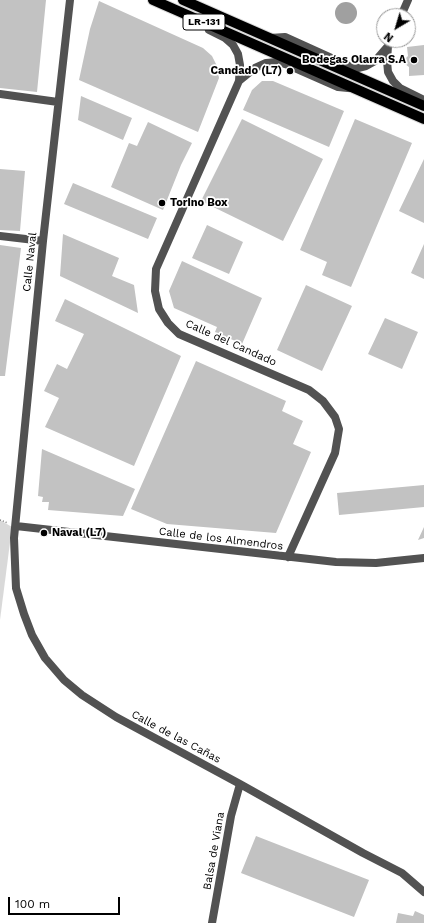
<!DOCTYPE html>
<html>
<head>
<meta charset="utf-8">
<style>
  body { margin:0 }
  #map { position:relative; width:424px; height:923px; overflow:hidden; background:#fff; font-family:"Work Sans",sans-serif }
  canvas { display:block }
  .north { position:absolute; left:376px; top:8px; width:40px; height:40px; box-sizing:border-box; background:#fff; border:1px solid #999; border-radius:50%; rotate:218deg; font-size:11px; font-weight:700; line-height:16px; text-align:center; color:#000 }
  .north::after { content:''; display:block; margin:auto; width:14px; height:18px; background:#000; clip-path:polygon(50% 0,100% 100%,50% 72%,0 100%) }
  .scale { position:absolute; left:8px; top:897px; width:112px; height:18px; box-sizing:border-box; border:2px solid #000; border-top:0; padding-left:5px; font-size:12px; line-height:14px; white-space:nowrap; color:#000; -webkit-text-stroke:3px #fff; paint-order:stroke }
</style>
</head>
<body>
<div id="map">
<canvas width="424" height="923"></canvas>
<div class="north">N</div>
<div class="scale">100 m</div>
</div>
<script>
const ctx = document.querySelector('canvas').getContext('2d');
ctx.lineJoin = 'round';
function fill(path, color) { ctx.fillStyle = color; ctx.fill(path, 'evenodd'); }
const shape = rows => new Path2D(rows.map(r => 'M' + r).join(''));
function stroke(path, color, width, dash) { ctx.strokeStyle = color; ctx.lineWidth = width; ctx.lineCap = dash ? 'butt' : 'round'; ctx.setLineDash(dash || []); ctx.stroke(path); }
function write(font, color, halo, rows, align = 'center') {
  ctx.font = font + ' "Work Sans",sans-serif'; ctx.lineWidth = 3.5; ctx.setLineDash([]); ctx.textBaseline = 'middle'; ctx.strokeStyle = halo; ctx.fillStyle = color; for (const [text, x, y, turn = 0] of rows) {
    ctx.save(); ctx.translate(x, y); ctx.rotate((+turn || 0) * Math.PI / 180); ctx.textAlign = isNaN(turn) ? turn : align; if (halo) ctx.strokeText(text, 0, 0); ctx.fillText(text, 0, 0); ctx.restore();
  }
}
const green = shape([
  [0,520,12,527,0,620]
]);
const water = shape([
  '335 13a11 11 0 1 1 22 0a11 11 0 1 1-22 0Z'
]);
const building = shape([
  [0,0,46,0,37,92,0,88],
  [99,1,203,48,212,56,217,66,219,78,198,132,79,80,90,29],
  [424,45,424,75,409,76,409,67,405,64,404,61,405,59,408,56,407,47],
  [262,81,273,81,344,111,329,147,243,110,252,90],
  [81,96,132,118,123,140,78,120],
  [242,119,323,159,283,241,201,201],
  [355,119,412,143,351,287,322,275,327,262,300,250],
  [148,122,192,143,181,165,163,210,111,187,129,143,137,146],
  [424,159,424,223,399,211],
  [0,169,25,171,20,231,0,230],
  [73,183,157,218,148,239,64,204],
  [207,225,243,242,229,274,192,258],
  [63,234,119,258,112,276,134,285,138,313,60,276],
  [424,244,424,279,411,273],
  [0,245,21,248,5,376,0,376],
  [182,261,262,298,242,344,215,332,217,327,174,308,169,291],
  [306,285,352,306,322,371,277,350],
  [65,299,181,356,134,466,45,427,59,398,44,391,57,364,67,369,84,334,55,321],
  [385,318,418,332,402,369,368,354],
  [196,361,286,401,282,411,303,421,293,444,311,452,276,533,167,524,131,509],
  [42,449,135,489,123,516,48,510,49,502,42,502,43,497,38,496],
  [424,485,424,507,339,515,337,493],
  [424,527,424,538,418,540],
  [256,836,369,880,354,917,241,873],
  [415,911,424,915,424,923,396,923,398,913,413,916]
]);
const path = shape([
  [0,520,8,523]
]);
const street = shape([
  [70,0,43,241,14,538,16,588,24,614,32,635,45,658,64,680,82,695,116,717,240,784,363,853,402,873,424,892],
  [401,16,408,0],
  [209,30,225,38,233,45,238,54,240,65,239,81,156,269,155,291,159,309,168,323,179,334,309,390,323,401,335,417,339,429,335,453,288,557],
  [270,38,285,37,349,66,358,68,366,66,375,61,388,46],
  [390,40,388,46,387,61,388,72,393,81,400,88,424,100],
  [239,81,255,68,266,63,277,62,288,65,338,87,348,88],
  [0,94,58,102],
  [0,236,43,241],
  [16,526,336,562,376,563,424,558],
  [212,923,231,816,240,784]
]);
const primary = shape([
  [153,0,424,119],
  [183,0,424,106]
]);
const markers = [
  [414,60,4,"#000"],
  [290,71,4,"#000"],
  [162,203,4,"#000"],
  [44,533,4,"#000"]
];
const shields = [
  [204,22,42]
];
const shieldNames = [
  ["LR-131",204,22]
];
const poiNames = [
  ["Bodegas Olarra S.A",406,60],
  ["Candado (L7)",282,71],
  ["Torino Box",170,203,"left"],
  ["Naval (L7)",52,533,"left"]
];
const streetNames = [
  ["Calle Naval",30,262,-84],
  ["Calle del Candado",231,343,24],
  ["Calle de los Almendros",221,539,7],
  ["Calle de las Cañas",176,737,28],
  ["Balsa de Viana",214,851,-80]
];
fill(green, '#d9d9d9');
fill(water, '#a0a0a0');
fill(building, '#c2c2c2');
stroke(primary, '#dbdbdb', 12);
stroke(path, '#747474', 1.5, [1, 2]);
stroke(street, '#525252', 8);
stroke(primary, '#000', 10);
for (const [x, y, r, color] of markers) { const dot = new Path2D(); dot.arc(x, y, r, 0, 2 * Math.PI); ctx.fillStyle = color; ctx.fill(dot); stroke(dot, '#fff', 1.5); }
for (const [x, y, w] of shields) { const box = new Path2D(); box.roundRect(x - w / 2, y - 8, w, 16, 3); ctx.fillStyle = '#fff'; ctx.fill(box); stroke(box, '#000', 1); }
write('bold 10px', '#000', null, shieldNames);
write('bold 11px', '#000', '#fff', poiNames, 'right');
write('11px', '#000', '#fff', streetNames);
</script>
</body>
</html>
